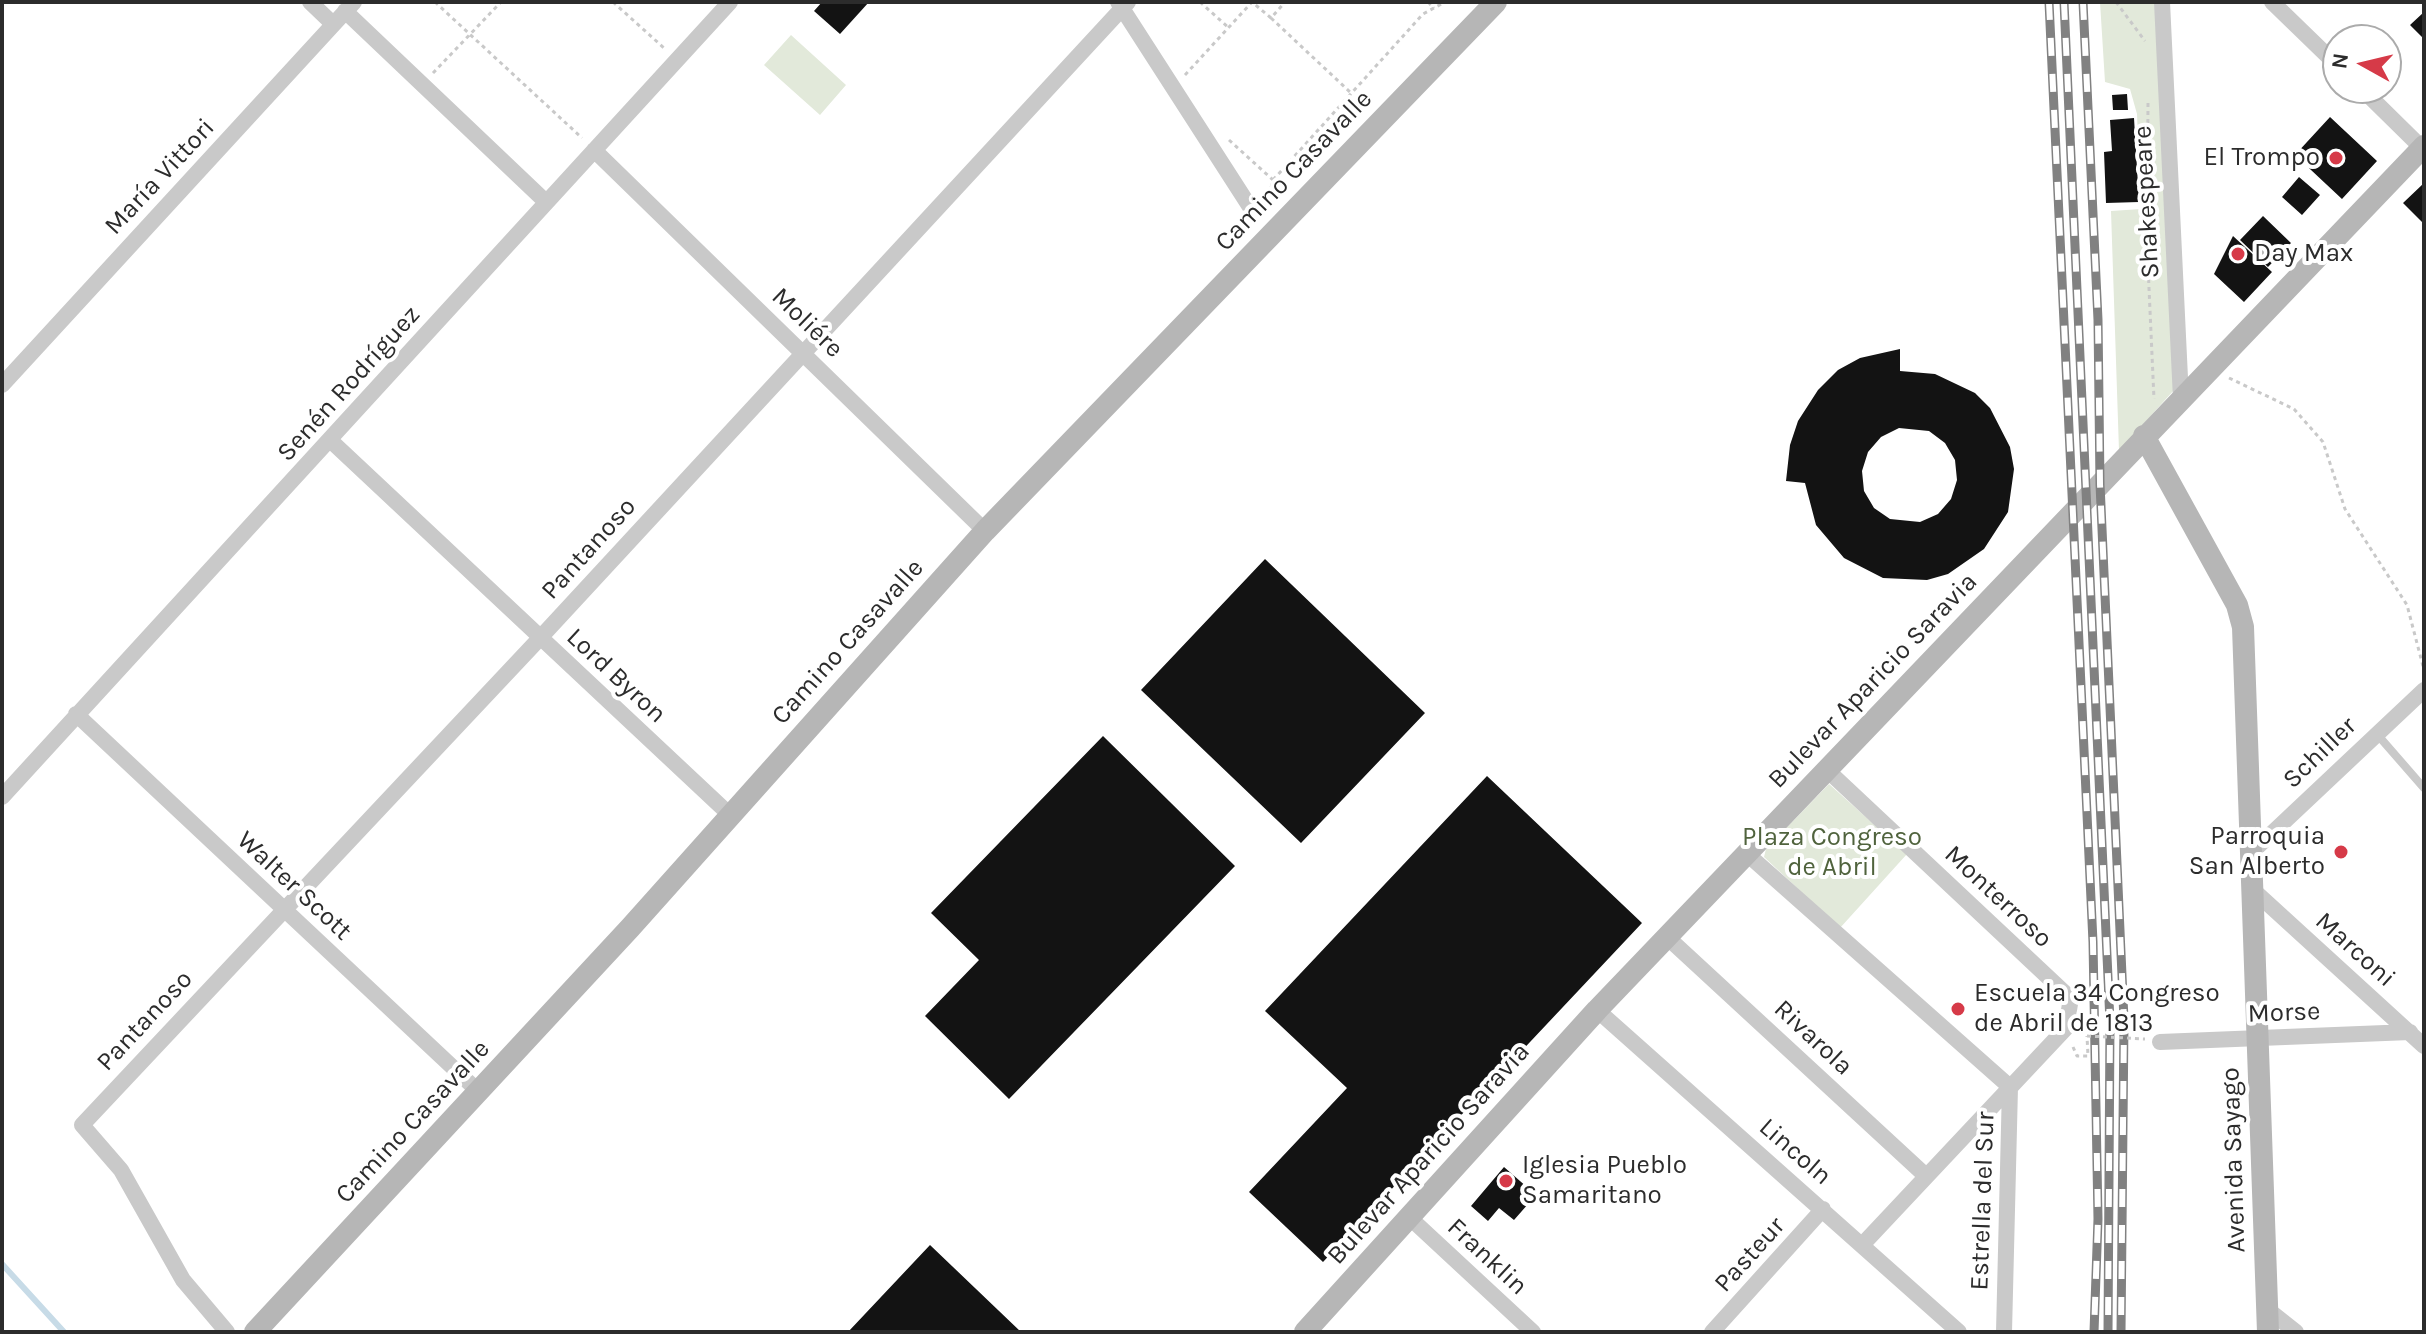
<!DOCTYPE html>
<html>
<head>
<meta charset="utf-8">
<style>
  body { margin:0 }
  #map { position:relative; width:2426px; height:1334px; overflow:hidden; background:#fff; font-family:Karla,sans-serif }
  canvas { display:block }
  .frame { position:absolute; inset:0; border:4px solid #2c2c2c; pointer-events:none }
  .north { position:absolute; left:2322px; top:24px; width:80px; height:80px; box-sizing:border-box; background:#fff; border:2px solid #ababab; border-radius:50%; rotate:278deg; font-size:22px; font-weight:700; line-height:32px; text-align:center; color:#2c2c2c }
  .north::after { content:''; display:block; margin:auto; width:28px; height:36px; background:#d63a48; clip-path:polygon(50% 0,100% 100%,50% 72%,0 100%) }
</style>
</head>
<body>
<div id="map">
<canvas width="2426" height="1334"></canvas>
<div class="frame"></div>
<div class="north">N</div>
</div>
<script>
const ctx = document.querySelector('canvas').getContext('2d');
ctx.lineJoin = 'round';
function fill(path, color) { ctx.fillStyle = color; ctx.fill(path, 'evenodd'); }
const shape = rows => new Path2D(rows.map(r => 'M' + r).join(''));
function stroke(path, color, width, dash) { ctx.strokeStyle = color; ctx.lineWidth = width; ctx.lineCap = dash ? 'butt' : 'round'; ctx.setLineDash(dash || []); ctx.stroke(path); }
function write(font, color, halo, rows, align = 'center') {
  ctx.font = font + ' Karla,sans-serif'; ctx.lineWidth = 8; ctx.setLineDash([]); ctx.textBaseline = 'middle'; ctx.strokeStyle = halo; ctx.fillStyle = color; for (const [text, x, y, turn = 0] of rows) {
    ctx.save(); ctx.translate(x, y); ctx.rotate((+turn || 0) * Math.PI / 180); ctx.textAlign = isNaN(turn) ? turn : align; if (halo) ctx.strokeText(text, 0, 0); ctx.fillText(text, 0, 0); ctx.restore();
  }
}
const green = shape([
  [2100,2,2156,2,2174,390,2119,451,2111,211,2141,209,2137,114,2130,89,2105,82],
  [791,35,846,85,820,115,764,65],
  [1829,784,1907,854,1840,928,1764,857,1766,849]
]);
const stream = shape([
  [2,1264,64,1332]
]);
const building = shape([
  [822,2,869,2,840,34,814,11],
  [2424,12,2424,39,2410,25],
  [2127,94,2128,110,2113,110,2112,95],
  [2330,117,2377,161,2342,199,2295,155],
  [2134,118,2139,202,2106,203,2104,152,2112,151,2110,120],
  [2299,177,2320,195,2302,215,2282,197],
  [2424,183,2424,224,2403,203],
  [2263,216,2291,243,2268,267,2240,240],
  [2233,236,2272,272,2244,302,2214,274],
  [1900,349,1900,371,1935,374,1975,393,1990,408,2010,447,2014,469,2008,512,1984,549,1948,574,1927,580,1883,578,1844,558,1816,525,1805,483,1786,481,1790,445,1798,421,1818,390,1838,370,1860,358],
  [1899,428,1929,431,1945,443,1955,460,1957,480,1951,499,1938,514,1920,522,1890,519,1874,508,1864,491,1862,471,1868,452,1881,437],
  [1265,559,1425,713,1301,843,1141,690],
  [1103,736,1235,866,1009,1099,925,1016,979,960,931,913],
  [1487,776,1642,923,1323,1262,1249,1192,1347,1088,1265,1011],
  [1504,1167,1536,1195,1514,1220,1499,1208,1488,1221,1471,1206],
  [930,1245,1021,1332,848,1332]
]);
const path = shape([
  [435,2,582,138],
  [613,2,664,48],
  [1200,2,1229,28],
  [1428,2,1434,8],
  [2116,2,2145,41],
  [1271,18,1350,92],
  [433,73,501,2],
  [1185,75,1252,2,1271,18,1285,2],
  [2148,103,2147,244,2154,399],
  [1229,140,1273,180],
  [1267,203,1273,180,1423,14,1445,2],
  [2229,378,2294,409,2323,442,2345,509,2407,605,2424,670],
  [2073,1047,2077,1056,2088,1056,2087,1036]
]);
const lane = shape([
  [2376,733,2424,788]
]);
const street = shape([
  [310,2,333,24],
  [1118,2,1250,207],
  [2162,2,2181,399],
  [2272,2,2338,66],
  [345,11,546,202],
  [2361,88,2424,150],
  [594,150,985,531],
  [2,385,354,2],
  [330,440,729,814],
  [76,714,479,1092],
  [1826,769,2066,994,2070,1004,2066,1028,1863,1244],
  [2,797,730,2],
  [2252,852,2424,690],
  [1746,853,2010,1087,2004,1332],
  [2253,890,2424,1046],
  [1667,937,1926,1176],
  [1597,1010,1959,1332],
  [2160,1042,2410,1032],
  [1409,1217,1533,1332],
  [2267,1309,2296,1332],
  [227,1332,183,1280,121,1170,82,1125,540,638,1128,2],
  [1712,1332,1823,1209]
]);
const secondary = shape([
  [2144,436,2237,605,2243,627,2268,1332],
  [255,1332,630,928,985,531,1496,2],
  [1305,1332,1597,1010,2424,146]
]);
const rail = shape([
  [2049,2,2093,942,2098,1219,2094,1332],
  [2064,2,2110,1022,2108,1332],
  [2083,2,2098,320,2100,484,2124,1020,2121,1332]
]);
const pathBridge = shape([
  [2087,1036,2145,1039]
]);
const markers = [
  [2336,158,8,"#d63a48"],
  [2238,254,8,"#d63a48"],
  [2341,852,8,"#d63a48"],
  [1958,1009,8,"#d63a48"],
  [1506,1181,8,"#d63a48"]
];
const poiNames = [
  ["El Trompo",2320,158,"right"],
  ["Day Max",2254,254],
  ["Parroquia",2325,837,"right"],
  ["San Alberto",2325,867,"right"],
  ["Escuela 34 Congreso",1974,994],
  ["de Abril de 1813",1974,1024],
  ["Iglesia Pueblo",1522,1166],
  ["Samaritano",1522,1196]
];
const streetNames = [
  ["Camino Casavalle",1294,171,-46],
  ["María Vittori",160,177,-47],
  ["Shakespeare",2147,202,-93],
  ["Moliére",807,323,44],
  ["Senén Rodríguez",349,384,-48],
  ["Pantanoso",589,549,-48],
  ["Camino Casavalle",848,642,-48],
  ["Lord Byron",616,676,43],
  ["Bulevar Aparicio Saravia",1873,681,-46],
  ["Schiller",2320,753,-44],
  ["Walter Scott",294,886,43],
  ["Monterroso",1998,897,43],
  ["Marconi",2355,950,42],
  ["Morse",2284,1013,-2],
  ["Pantanoso",145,1021,-47],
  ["Rivarola",1813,1038,43],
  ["Camino Casavalle",413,1122,-47],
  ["Lincoln",1795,1152,41],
  ["Bulevar Aparicio Saravia",1429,1154,-48],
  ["Avenida Sayago",2234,1160,-92],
  ["Estrella del Sur",1983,1201,-88],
  ["Pasteur",1750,1255,-48],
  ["Franklin",1487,1257,43]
];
const parkNames = [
  ["Plaza Congreso",1832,838],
  ["de Abril",1832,868]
];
fill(green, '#e2e9da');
stroke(stream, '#c7dbe7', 6);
fill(building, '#131313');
stroke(path, '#c9c9c9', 3, [4, 4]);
stroke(lane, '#c9c9c9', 8);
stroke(street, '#c9c9c9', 16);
stroke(secondary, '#b6b6b6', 22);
stroke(rail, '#818181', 9);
stroke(rail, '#fff', 6, [18]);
stroke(pathBridge, '#c9c9c9', 3, [4, 4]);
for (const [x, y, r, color] of markers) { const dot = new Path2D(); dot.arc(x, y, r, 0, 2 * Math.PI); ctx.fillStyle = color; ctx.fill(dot); stroke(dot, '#fff', 3); }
write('26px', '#2c2c2c', '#fff', poiNames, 'left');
write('26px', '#2c2c2c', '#fff', streetNames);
write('26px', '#50633d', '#fff', parkNames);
</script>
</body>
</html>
